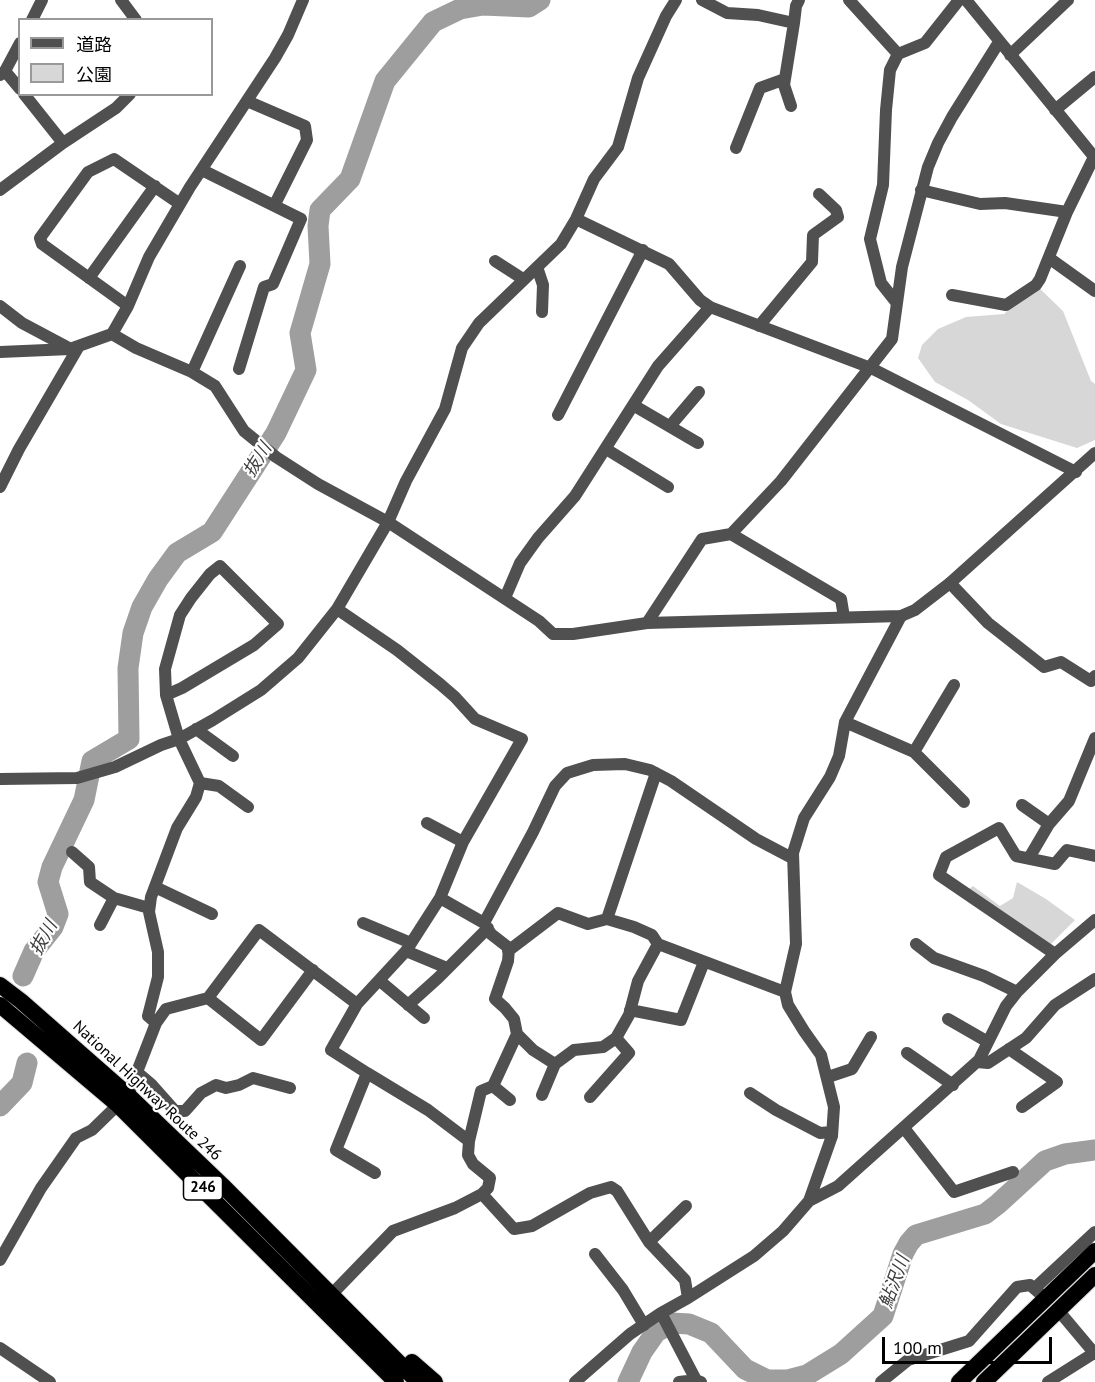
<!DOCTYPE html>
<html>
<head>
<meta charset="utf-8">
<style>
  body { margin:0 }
  #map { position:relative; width:1095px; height:1382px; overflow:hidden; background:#fff; font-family:"PT Sans","Noto Sans JP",sans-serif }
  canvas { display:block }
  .legend { position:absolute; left:18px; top:18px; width:195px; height:78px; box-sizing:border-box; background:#fff; border:2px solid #999; margin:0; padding:8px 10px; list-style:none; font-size:18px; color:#000 }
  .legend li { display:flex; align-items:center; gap:12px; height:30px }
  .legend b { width:30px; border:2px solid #999 }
  .scale { position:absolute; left:882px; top:1337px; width:170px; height:27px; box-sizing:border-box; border:3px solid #000; border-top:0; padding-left:8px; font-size:18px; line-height:21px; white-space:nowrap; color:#000; -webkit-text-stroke:4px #fff; paint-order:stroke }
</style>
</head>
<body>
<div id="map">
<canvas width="1095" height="1382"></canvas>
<ul class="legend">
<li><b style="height:8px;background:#505050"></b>道路</li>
<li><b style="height:16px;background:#d7d7d7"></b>公園</li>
</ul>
<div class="scale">100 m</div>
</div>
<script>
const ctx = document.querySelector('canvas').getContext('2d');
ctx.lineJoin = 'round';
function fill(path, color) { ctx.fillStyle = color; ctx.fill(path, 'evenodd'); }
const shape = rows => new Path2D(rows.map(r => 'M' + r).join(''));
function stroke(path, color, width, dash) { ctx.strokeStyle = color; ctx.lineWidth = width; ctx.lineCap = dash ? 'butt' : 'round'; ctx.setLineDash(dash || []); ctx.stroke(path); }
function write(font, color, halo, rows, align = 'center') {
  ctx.font = font + ' "PT Sans","Noto Sans JP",sans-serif'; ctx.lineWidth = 4.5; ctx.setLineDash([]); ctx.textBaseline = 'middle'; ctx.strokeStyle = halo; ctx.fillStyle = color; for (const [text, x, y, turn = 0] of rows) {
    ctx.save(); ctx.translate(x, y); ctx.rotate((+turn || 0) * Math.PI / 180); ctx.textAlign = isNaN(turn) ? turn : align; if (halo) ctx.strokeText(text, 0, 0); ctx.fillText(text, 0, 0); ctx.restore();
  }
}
const green = shape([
  [1036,285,1063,311,1091,381,1095,384,1095,440,1077,448,1001,424,968,400,935,382,918,358,922,345,938,329,966,317,1004,314],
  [1017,882,1046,899,1075,920,1049,946,968,890,973,886,1000,906,1013,898]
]);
const river = shape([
  [23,976,34,951,53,927,58,914,48,882,52,867,84,800,92,761,129,739,128,668,133,633,142,607,158,579,177,553,212,532,276,433,306,370,300,333,320,264,318,226,320,210,350,179,385,81,433,22,460,9,483,5,529,7,540,0],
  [0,1106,22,1083,27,1063],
  [628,1382,642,1352,656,1332,672,1323,689,1324,711,1333,745,1369,767,1380,788,1380,807,1375,841,1354,883,1316,903,1254,909,1243,916,1235,985,1214,998,1204,1045,1161,1065,1154,1095,1150]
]);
const minor = shape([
  [121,0,136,20],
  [702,0,727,13,758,15,794,23,784,85,791,106],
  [849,0,898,54],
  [966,0,1095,158],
  [32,20,42,0],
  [794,23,796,6,799,0],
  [1010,55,1068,0],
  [5,71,20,89],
  [0,75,5,71,20,43],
  [24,94,63,143],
  [247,101,305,126,307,140,275,204],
  [1055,110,1095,77],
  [736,148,760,88,785,79],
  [202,170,301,219,273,284,264,287,239,369],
  [0,190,63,143,116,108,130,94],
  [921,190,980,204,1005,203,1067,212,1094,157],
  [576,219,669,264,700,300,710,307,871,368,1076,472],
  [1049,258,1095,291],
  [495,261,523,279],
  [537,267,543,285,542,312],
  [89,278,155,186],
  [952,295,1006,305,1036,285,1040,279,1067,212],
  [896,302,881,283,870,239,883,185,886,110,890,70,898,54,925,43,959,0],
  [0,306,22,323,69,348],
  [128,306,42,244,40,238,88,172,114,159,180,204],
  [759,326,812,262,813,235,838,217,836,210,819,194],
  [112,334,136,348,192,372,215,386,244,431,276,457,318,484,388,522],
  [0,352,70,349,112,334,128,306,149,257,190,187,275,58,288,35,303,0],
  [192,372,240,266],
  [633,405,698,443],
  [558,415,643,250],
  [670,426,699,392],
  [606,449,668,487],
  [0,487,19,449,79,346],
  [731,534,841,599,844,617],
  [950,583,988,623,1044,667,1061,662,1091,681,1095,676],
  [505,598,520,563,538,538,575,496,658,366,710,307],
  [337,609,397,650,440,684,455,697,475,719,522,739,463,842],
  [647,623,702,539,731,534,781,481,892,339,902,267,928,167,938,143,952,117,999,42],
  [845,722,914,752,964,802],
  [196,729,233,756],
  [914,752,954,685],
  [0,779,77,778,115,767,161,745,179,739,213,720,261,690,298,658,337,609,388,522,406,481,445,409,462,348,479,323,561,244,576,219,594,179,618,147,638,78,666,16,676,0],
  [200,783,219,786,248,807],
  [1022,805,1049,824],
  [72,852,89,867,90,882,114,898,149,908],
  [1029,858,1049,824,1069,801,1095,738],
  [155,887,212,914],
  [440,898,484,923,491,934,509,948,508,961,495,999,505,1008,514,1019,517,1034],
  [607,919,656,773],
  [363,923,411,943],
  [484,923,533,832,555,786,567,773,593,765,625,764,650,770,671,781,756,839,792,858],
  [100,925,114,898],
  [916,944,934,958,984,976,1017,992],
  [406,951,447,968],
  [508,951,558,913,588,924,607,919,634,927,652,935,658,944,785,992],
  [1055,954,939,875,946,857,999,828,1016,856,1055,864,1067,850,1095,856],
  [380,981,424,1018],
  [208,998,259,930,357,1004,406,951,440,898,463,842,427,823],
  [357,1004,331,1050,367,1073,336,1150,375,1173],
  [408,1005,438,978,488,928],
  [630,1010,681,1020,704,962],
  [948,1019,988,1042],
  [156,1023,148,1016,158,977,158,952,149,912,151,897,177,828,196,797,200,783,179,739,166,695,165,669,180,615,191,598,210,574,220,566,278,624,254,645,182,688,166,695],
  [1009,1049,1057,1082,1022,1107],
  [907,1053,953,1085],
  [977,1062,988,1063,1026,1038,1055,1005,1095,979],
  [138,1073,151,1084,175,1111,185,1111,201,1093,216,1085,226,1088,239,1085,253,1078,290,1088],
  [367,1073,428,1110,469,1141],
  [828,1077,852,1069,871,1037],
  [493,1086,510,1100],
  [750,1093,776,1110,820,1133,832,1132],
  [542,1095,555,1064],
  [590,1097,629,1053,616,1038],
  [904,1128,954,1192,1013,1172],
  [482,1194,514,1229,532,1226,590,1193,611,1187,617,1191,649,1242,685,1280,688,1298],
  [809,1201,838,1186,979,1060,1006,1006,1017,992,1055,954,1095,920],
  [649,1242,686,1206],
  [595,1254,623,1290,644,1325],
  [0,1260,41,1188,76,1138,92,1130,128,1095,156,1023,166,1009,208,998,261,1040,313,970],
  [1035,1288,1095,1232],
  [331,1295,393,1231,455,1208,482,1194,488,1188,490,1178,473,1164,468,1155,469,1141,481,1091,493,1086,517,1034,533,1050,555,1064,574,1050,603,1047,616,1038,629,1015,638,981,658,944],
  [1058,1310,1095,1354],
  [661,1313,696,1380,701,1382],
  [0,1348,50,1382],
  [575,1382,630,1334,661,1313,688,1298,754,1256,783,1231,809,1201,832,1136,834,1107,821,1055,804,1031,788,1005,785,992,796,944,793,853,804,818,830,777,839,756,845,722,901,616],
  [679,1382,696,1380],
  [881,1382,908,1360,969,1341,1017,1287,1030,1285,1045,1298],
  [1048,1382,1094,1353]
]);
const tertiary = shape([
  [388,522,539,621,553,634,573,634,647,623,901,616,915,610,950,583,1095,453]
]);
const trunk = shape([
  [0,985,21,1001,128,1095,222,1185,418,1382],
  [0,1005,118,1105,396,1382],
  [412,1362,435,1382],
  [959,1382,1095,1251],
  [984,1382,1095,1275]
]);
const shields = [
  [203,1188,39]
];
const shieldNames = [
  ["246",203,1188]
];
const streetNames = [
  ["National Highway Route 246",147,1091,43]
];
const waterNames = [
  ["抜川",258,460,-58],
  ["抜川",44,938,-61],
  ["鮎沢川",895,1282,-70]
];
fill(green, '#d7d7d7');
stroke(river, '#9e9e9e', 21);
stroke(trunk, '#dbdbdb', 18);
stroke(minor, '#505050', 12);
stroke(tertiary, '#505050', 12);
stroke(trunk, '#000', 16);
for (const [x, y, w] of shields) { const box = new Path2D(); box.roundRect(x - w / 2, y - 12, w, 24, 4.5); ctx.fillStyle = '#fff'; ctx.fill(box); stroke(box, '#000', 1.5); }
write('bold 15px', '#000', null, shieldNames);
write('16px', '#000', '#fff', streetNames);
write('italic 18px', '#3f3f3f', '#fff', waterNames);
</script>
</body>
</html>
